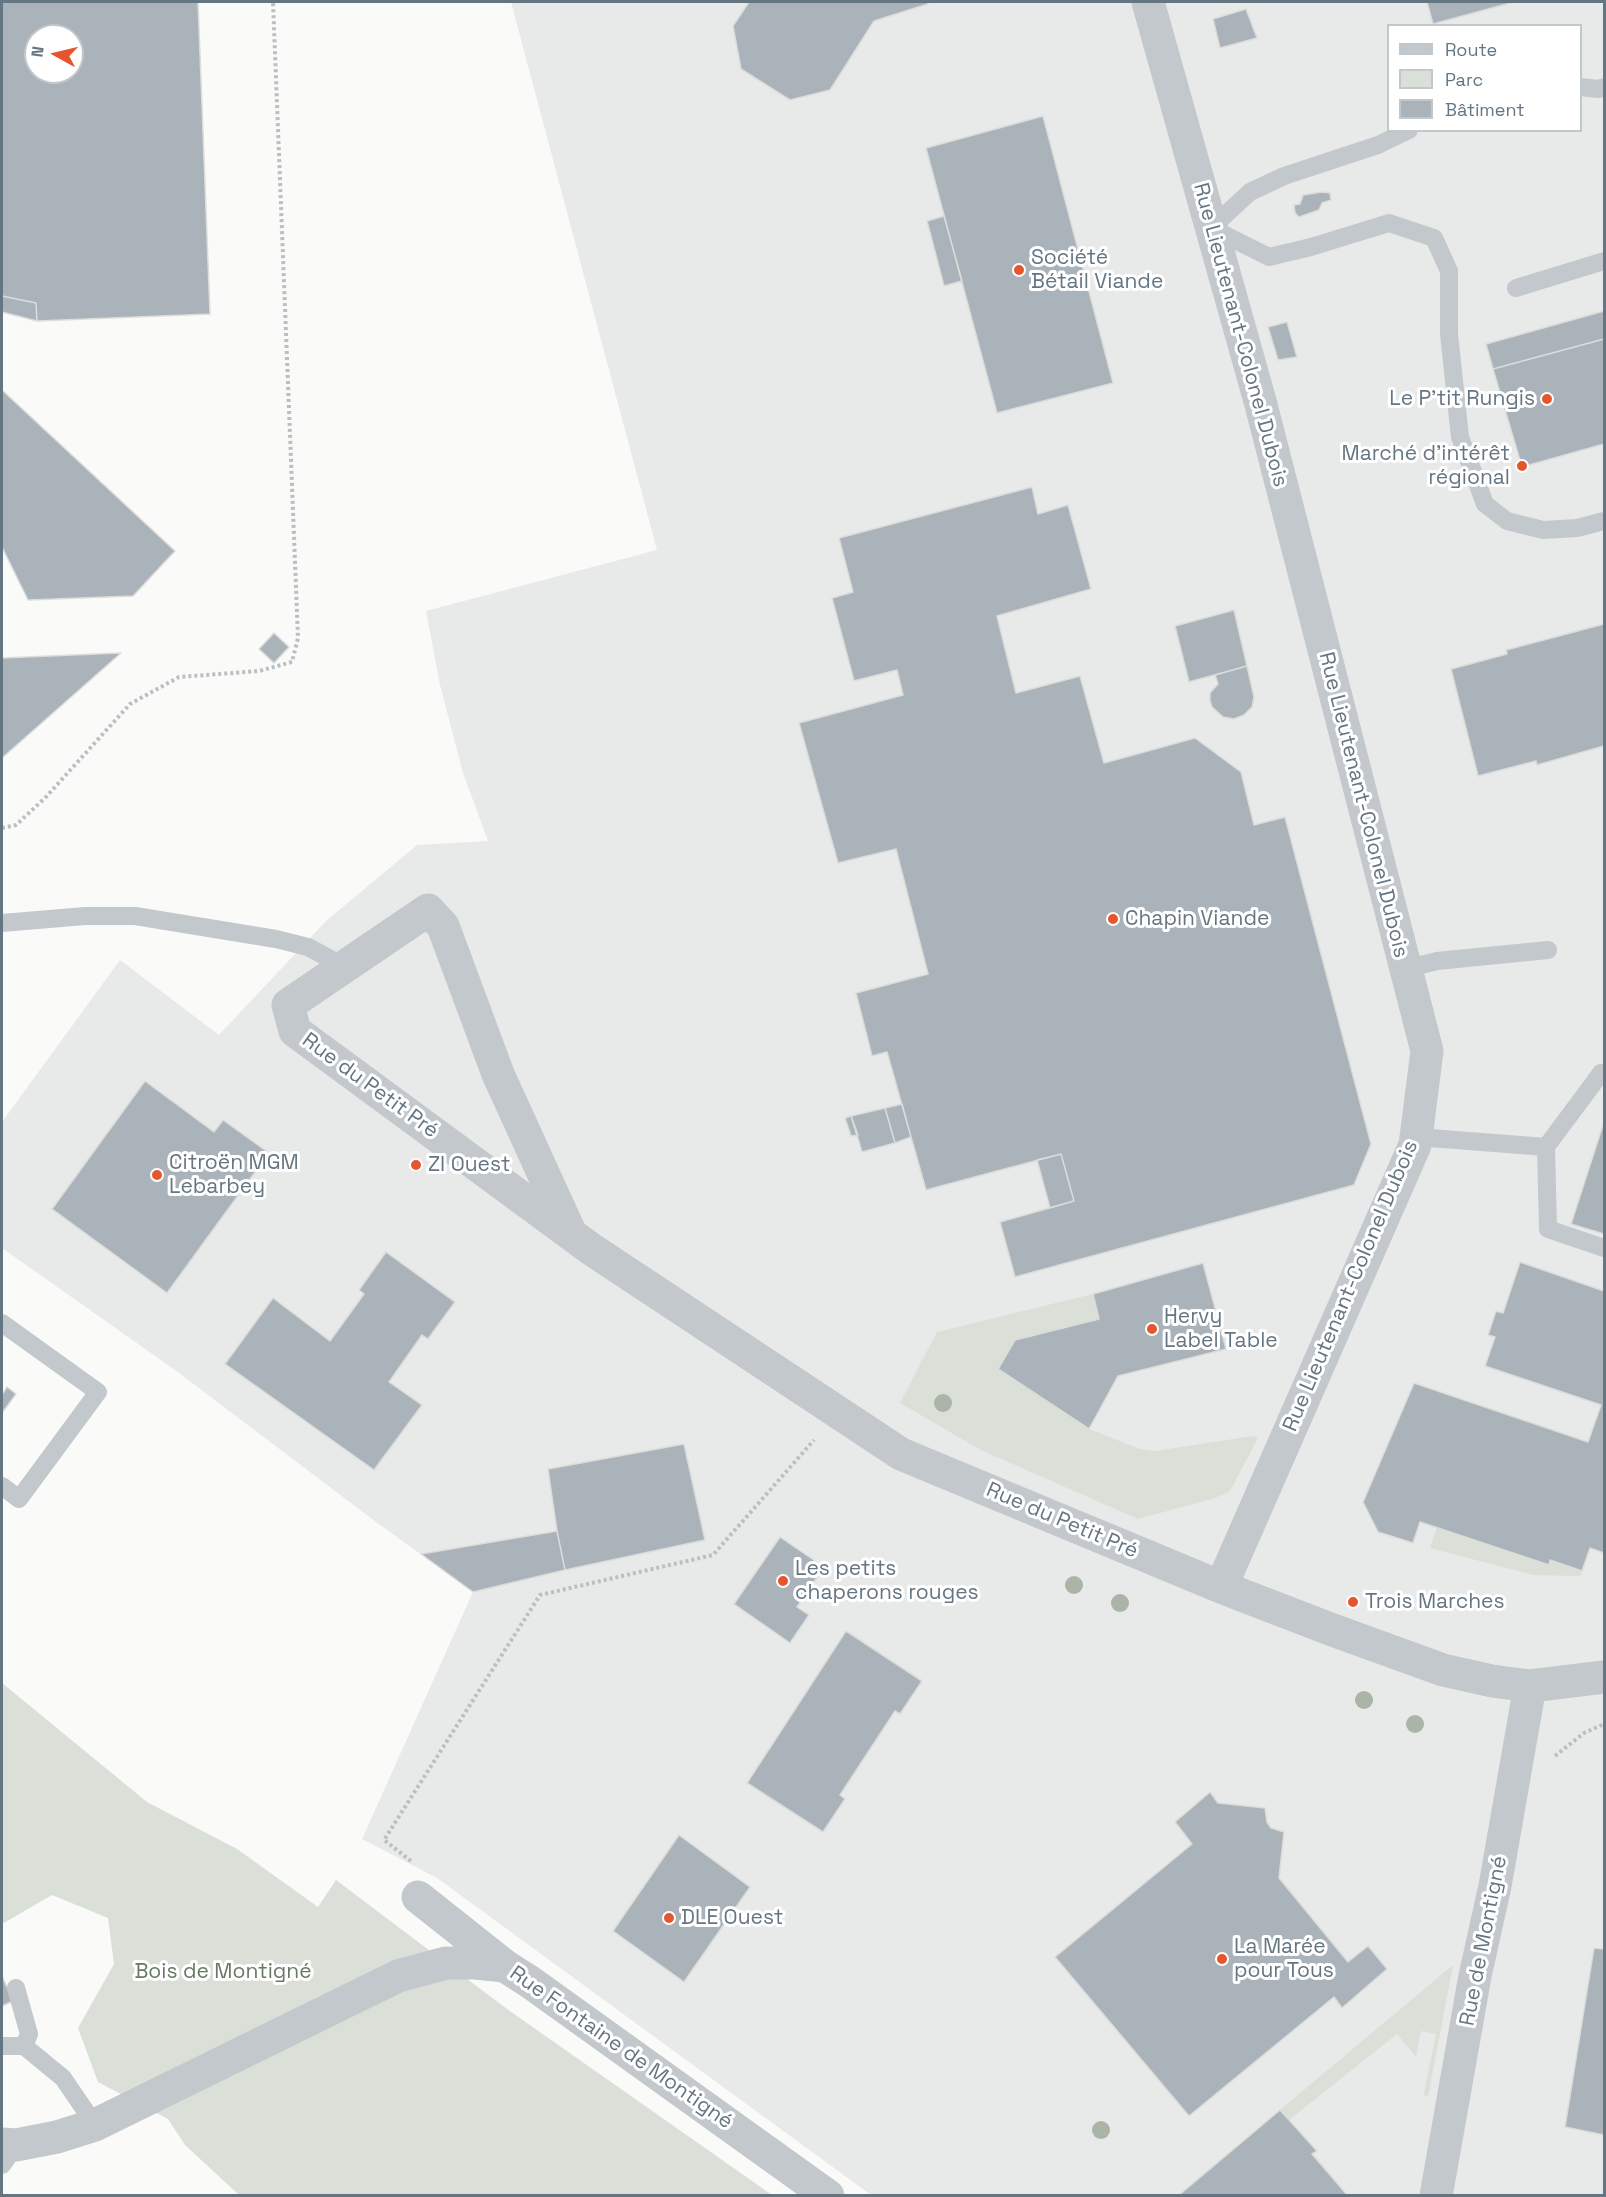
<!DOCTYPE html>
<html>
<head>
<meta charset="utf-8">
<style>
  body { margin:0 }
  #map { position:relative; width:1606px; height:2197px; overflow:hidden; background:#fafaf8; font-family:"Space Grotesk",sans-serif }
  canvas { display:block }
  .frame { position:absolute; inset:0; border:3px solid #657683; pointer-events:none }
  .legend { position:absolute; left:1387px; top:24px; width:195px; height:108px; box-sizing:border-box; background:#fff; border:2px solid #c1c8cd; margin:0; padding:8px 10px; list-style:none; font-size:18px; color:#657683 }
  .legend li { display:flex; align-items:center; gap:12px; height:30px }
  .legend b { width:30px; border:2px solid #c1c8cd }
  .north { position:absolute; left:24px; top:24px; width:60px; height:60px; box-sizing:border-box; background:#fff; border:2px solid #c1c8cd; border-radius:50%; rotate:278deg; font-size:16px; font-weight:700; line-height:24px; text-align:center; color:#657683 }
  .north::after { content:''; display:block; margin:auto; width:21px; height:27px; background:#e4572e; clip-path:polygon(50% 0,100% 100%,50% 72%,0 100%) }
</style>
</head>
<body>
<div id="map">
<canvas width="1606" height="2197"></canvas>
<div class="frame"></div>
<ul class="legend">
<li><b style="height:8px;background:#c3c8cc"></b>Route</li>
<li><b style="height:16px;background:#dadfd7"></b>Parc</li>
<li><b style="height:16px;background:#aab3b9"></b>Bâtiment</li>
</ul>
<div class="north">N</div>
</div>
<script>
const ctx = document.querySelector('canvas').getContext('2d');
ctx.lineJoin = 'round';
function fill(path, color) { ctx.fillStyle = color; ctx.fill(path, 'evenodd'); }
const shape = rows => new Path2D(rows.map(r => 'M' + r).join(''));
function stroke(path, color, width, dash) { ctx.strokeStyle = color; ctx.lineWidth = width; ctx.lineCap = dash ? 'butt' : 'round'; ctx.setLineDash(dash || []); ctx.stroke(path); }
function write(font, color, halo, rows, align = 'center') {
  ctx.font = font + ' "Space Grotesk",sans-serif'; ctx.lineWidth = 6; ctx.setLineDash([]); ctx.textBaseline = 'middle'; ctx.strokeStyle = halo; ctx.fillStyle = color; for (const [text, x, y, turn = 0] of rows) {
    ctx.save(); ctx.translate(x, y); ctx.rotate((+turn || 0) * Math.PI / 180); ctx.textAlign = isNaN(turn) ? turn : align; if (halo) ctx.strokeText(text, 0, 0); ctx.fillText(text, 0, 0); ctx.restore();
  }
}
const built = shape([
  [511,2,1604,2,1604,2195,871,2195,437,1878,362,1839,473,1592,376,1522,175,1370,2,1248,2,1122,120,960,219,1035,326,921,417,845,488,841,463,773,440,685,426,611,657,550],
  [1388,26,1580,26,1580,130,1388,130]
]);
const green = shape([
  [1093,1294,1099,1319,1015,1340,998,1369,1089,1429,1140,1449,1156,1451,1253,1436,1258,1438,1230,1491,1215,1498,1138,1519,981,1450,900,1403,937,1332],
  [1437,1527,1548,1565,1550,1560,1582,1571,1580,1576,1533,1575,1430,1548],
  [2,1683,147,1802,237,1849,318,1907,336,1880,507,2009,772,2195,239,2195,185,2145,168,2119,98,2082,78,2028,114,1964,108,1918,52,1895,2,1924],
  [1453,1965,1428,2097,1425,2096,1424,2093,1436,2034,1421,2031,1416,2057,1397,2034,1289,2120,1280,2110]
]);
const building = shape([
  [2,2,198,2,210,314,37,321,36,303,2,296,2,2],
  [36,36,72,36,72,72,36,72,36,36],
  [749,2,927,2,928,4,874,21,830,90,790,100,741,69,733,26,749,2],
  [1427,2,1514,2,1433,24,1427,2],
  [1246,9,1257,38,1220,48,1213,19,1246,9],
  [1043,116,1113,383,997,413,926,148,1043,116],
  [1322,192,1330,193,1331,200,1322,203,1319,210,1299,217,1295,213,1294,205,1300,204,1303,195,1322,192],
  [944,216,962,281,944,286,927,221,944,216],
  [2,296,36,303,37,321,2,312,2,296],
  [1604,311,1604,339,1493,369,1486,344,1604,311],
  [1287,322,1297,357,1278,360,1268,327,1287,322],
  [1604,339,1604,444,1522,467,1493,369,1604,339],
  [2,390,175,551,133,596,28,600,2,547,2,390],
  [1032,487,1038,514,1068,505,1091,589,997,616,1016,693,1080,676,1104,763,1195,738,1241,772,1254,825,1285,817,1371,1144,1354,1185,1015,1277,1000,1222,1074,1201,1061,1154,926,1190,887,1052,872,1056,856,993,928,974,896,849,838,863,799,723,903,695,897,670,854,681,832,598,853,592,839,538,1032,487],
  [1234,610,1247,666,1189,682,1175,626,1234,610],
  [1604,624,1604,746,1537,765,1536,761,1478,776,1451,669,1507,654,1506,650,1604,624],
  [274,633,289,647,274,663,259,649,274,633],
  [121,653,2,758,2,658,121,653],
  [1247,666,1254,697,1252,707,1244,715,1234,719,1223,717,1212,707,1210,701,1210,693,1218,684,1215,675,1247,666],
  [145,1081,214,1132,223,1120,269,1153,167,1293,52,1209,145,1081],
  [902,1104,911,1137,895,1143,885,1108,902,1104],
  [885,1108,895,1143,862,1152,851,1116,885,1108],
  [851,1116,858,1135,851,1136,845,1118,851,1116],
  [1604,1122,1604,1234,1571,1224,1604,1122],
  [1061,1154,1074,1201,1050,1208,1037,1160,1061,1154],
  [386,1252,455,1302,428,1339,422,1335,389,1382,422,1405,374,1470,225,1364,273,1298,330,1341,364,1294,359,1290,386,1252],
  [1520,1262,1604,1291,1604,1553,1590,1548,1582,1571,1550,1560,1549,1565,1420,1522,1413,1543,1378,1532,1363,1502,1414,1383,1588,1442,1601,1405,1485,1366,1495,1337,1488,1335,1496,1311,1503,1313,1520,1262],
  [1203,1263,1226,1349,1118,1376,1089,1429,998,1369,1015,1340,1099,1319,1093,1294,1203,1263],
  [7,1387,16,1394,2,1413,2,1395,7,1387],
  [684,1444,705,1540,565,1570,557,1531,548,1469,684,1444],
  [557,1531,565,1570,473,1592,421,1554,557,1531],
  [780,1537,824,1567,797,1607,809,1615,790,1643,734,1604,780,1537],
  [846,1631,922,1681,900,1714,895,1711,840,1795,845,1799,823,1832,747,1783,846,1631],
  [1210,1792,1218,1803,1265,1808,1267,1822,1271,1828,1284,1832,1279,1878,1348,1962,1368,1946,1387,1969,1342,2008,1334,1997,1189,2116,1055,1957,1192,1844,1175,1822,1210,1792],
  [679,1835,750,1887,684,1982,613,1931,679,1835],
  [1594,1948,1604,1949,1604,2135,1565,2127,1594,1948],
  [2,1976,13,2001,2,2006,2,1976],
  [1280,2110,1317,2151,1312,2154,1348,2196,1178,2196,1280,2110]
]);
const path = shape([
  [2,828,16,825,45,798,130,704,179,677,259,671,292,662,298,638,273,2],
  [1555,1756,1584,1733,1604,1724],
  [411,1861,384,1840,540,1595,713,1555,814,1440]
]);
const service = shape([
  [1580,87,1599,89,1604,87],
  [1409,130,1378,145,1284,176,1250,192,1211,228,1269,257,1311,247,1389,223,1434,238,1449,271,1449,334,1460,437,1485,504,1507,521,1543,530,1577,528,1604,521],
  [1516,288,1604,261],
  [2,923,85,916,135,916,276,939,308,947,345,967],
  [1405,969,1437,961,1548,950],
  [1604,1073,1601,1073,1546,1147,1548,1229,1604,1248],
  [1417,1137,1546,1147],
  [2,1323,98,1392,19,1499,2,1486],
  [16,1988,29,2034,24,2046],
  [2,2046,24,2046,63,2078,95,2125],
  [2,2165,16,2145]
]);
const minor = shape([
  [1148,2,1260,401,1427,1051,1415,1145,1221,1587],
  [570,1232,498,1074,443,926,428,910,288,1005,295,1031,591,1249,901,1454,1221,1587,1330,1629,1443,1670,1492,1681,1530,1686],
  [418,1897,505,1966,530,1982,828,2196],
  [2,2144,16,2145,57,2137,95,2125,398,1976,446,1963,475,1963,505,1966]
]);
const tertiary = shape([
  [1436,2196,1475,1976,1495,1886,1530,1686,1604,1677]
]);
const trees = [
  [943,1403],
  [1074,1585],
  [1120,1603],
  [1364,1700],
  [1415,1724],
  [1101,2130]
];
const markers = [
  [1019,270,6,"#e4572e"],
  [1547,399,6,"#e4572e"],
  [1522,466,6,"#e4572e"],
  [1113,919,6,"#e4572e"],
  [416,1165,6,"#e4572e"],
  [157,1175,6,"#e4572e"],
  [1152,1329,6,"#e4572e"],
  [783,1581,6,"#e4572e"],
  [1353,1602,6,"#e4572e"],
  [669,1918,6,"#e4572e"],
  [1222,1959,6,"#e4572e"]
];
const poiNames = [
  ["Société",1031,258],
  ["Bétail Viande",1031,282],
  ["Le P'tit Rungis",1535,399,"right"],
  ["Marché d'intérêt",1510,454,"right"],
  ["régional",1510,478,"right"],
  ["Chapin Viande",1125,919],
  ["Citroën MGM",169,1163],
  ["Lebarbey",169,1187],
  ["ZI Ouest",428,1165],
  ["Hervy",1164,1317],
  ["Label Table",1164,1341],
  ["Les petits",795,1569],
  ["chaperons rouges",795,1593],
  ["Trois Marches",1365,1602],
  ["DLE Ouest",681,1918],
  ["La Marée",1234,1947],
  ["pour Tous",1234,1971]
];
const streetNames = [
  ["Rue Lieutenant-Colonel Dubois",1240,335,75],
  ["Rue Lieutenant-Colonel Dubois",1363,805,76],
  ["Rue du Petit Pré",370,1086,36],
  ["Rue Lieutenant-Colonel Dubois",1351,1286,-67],
  ["Rue du Petit Pré",1062,1521,23],
  ["Rue de Montigné",1484,1941,-79],
  ["Rue Fontaine de Montigné",621,2048,35]
];
const parkNames = [
  ["Bois de Montigné",223,1972]
];
fill(built, '#e8e9e9');
fill(green, '#dadfd7');
fill(building, '#aab3b9');
stroke(building, '#dcdcda', 1.5);
stroke(path, '#bbbfc2', 4, [3, 3]);
stroke(service, '#c3c8cc', 18);
stroke(minor, '#c3c8cc', 33);
stroke(tertiary, '#c3c8cc', 33);
ctx.fillStyle = '#aab4a7';
for (const [x, y] of trees) { ctx.beginPath(); ctx.arc(x, y, 9, 0, 2 * Math.PI); ctx.fill(); }
for (const [x, y, r, color] of markers) { const dot = new Path2D(); dot.arc(x, y, r, 0, 2 * Math.PI); ctx.fillStyle = color; ctx.fill(dot); stroke(dot, '#fff', 2); }
write('21px', '#657683', '#fff', poiNames, 'left');
write('21px', '#657683', '#fff', streetNames);
write('21px', '#687a64', '#fff', parkNames);
</script>
</body>
</html>
